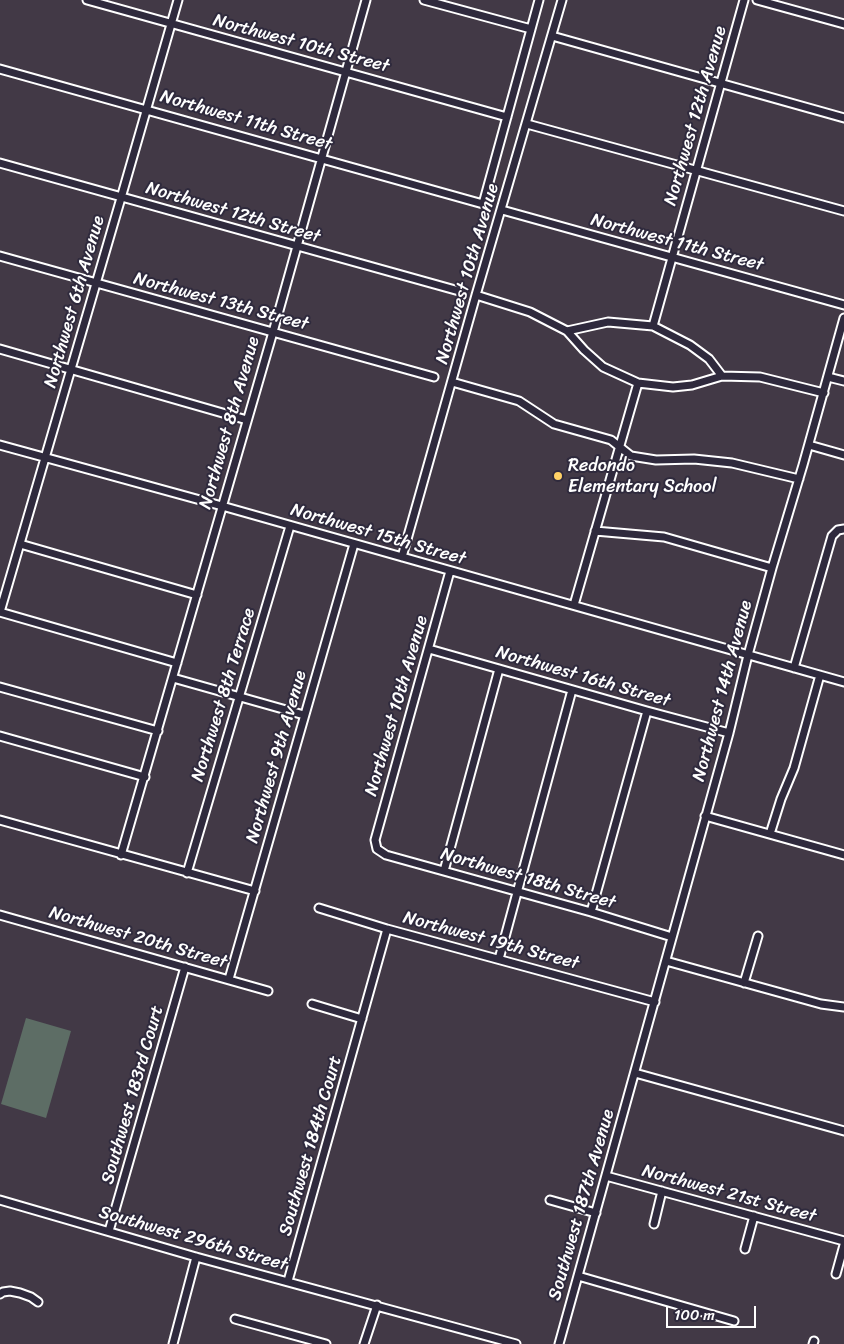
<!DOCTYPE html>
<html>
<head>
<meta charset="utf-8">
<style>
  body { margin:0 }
  #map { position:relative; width:844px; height:1344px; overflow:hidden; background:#423946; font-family:Sriracha,sans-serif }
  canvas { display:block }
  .scale { position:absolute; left:666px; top:1306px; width:90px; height:22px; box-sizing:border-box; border:2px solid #fff; border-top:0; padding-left:6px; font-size:15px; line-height:18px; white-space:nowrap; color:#fff; -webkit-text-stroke:4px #2f2a3d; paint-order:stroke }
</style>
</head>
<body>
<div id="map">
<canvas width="844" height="1344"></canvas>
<div class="scale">100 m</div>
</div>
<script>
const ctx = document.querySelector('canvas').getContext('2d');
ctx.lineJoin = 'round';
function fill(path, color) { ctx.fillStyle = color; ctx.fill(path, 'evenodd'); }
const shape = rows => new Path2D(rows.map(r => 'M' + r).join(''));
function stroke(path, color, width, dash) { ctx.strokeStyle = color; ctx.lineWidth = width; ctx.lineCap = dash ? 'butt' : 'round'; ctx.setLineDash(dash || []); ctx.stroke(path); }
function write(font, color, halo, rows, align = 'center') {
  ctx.font = font + ' Sriracha,sans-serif'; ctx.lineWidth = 4; ctx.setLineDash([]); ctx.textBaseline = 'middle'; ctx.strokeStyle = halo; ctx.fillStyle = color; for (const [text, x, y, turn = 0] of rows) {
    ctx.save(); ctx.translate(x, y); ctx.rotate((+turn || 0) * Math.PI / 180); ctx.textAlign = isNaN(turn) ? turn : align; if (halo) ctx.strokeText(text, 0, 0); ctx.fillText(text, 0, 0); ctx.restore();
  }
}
const green = shape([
  [26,1018,71,1031,46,1118,1,1104]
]);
const minor = shape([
  [87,0,507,117],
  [424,0,531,29],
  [757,0,844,24],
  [552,36,844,118],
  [0,69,483,204,539,0],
  [527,124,844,211],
  [0,163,459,291],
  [502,210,844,305],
  [0,256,434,377],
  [476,295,530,312,567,331,584,350,603,367,638,383,673,387,692,385,722,376,760,377,824,393],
  [653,326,744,0],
  [567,331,608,322,653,326,690,345,709,359,722,376],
  [0,349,247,420],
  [828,377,844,381],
  [452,382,519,401,554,424,611,440,631,456,656,460,694,459,732,463,799,479],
  [0,445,222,506,844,682],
  [809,445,844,455],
  [595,531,664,537,772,568],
  [20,544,197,595],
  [402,557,476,295,562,0],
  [450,571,375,840,377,849,386,855,591,912,672,937],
  [574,605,638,383],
  [0,612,121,198,178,0],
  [0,612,177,663],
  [429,649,647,711,729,733],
  [794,668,832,536,838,530,844,529],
  [173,678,304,715],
  [0,687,158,731],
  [0,736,145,777],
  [705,816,844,855],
  [0,820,255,891],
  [770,834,781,799,794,768,820,675],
  [121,855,273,332,366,0],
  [444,871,499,669],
  [187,873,290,526],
  [319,908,387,929,655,1002],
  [591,912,647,711],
  [0,915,268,991],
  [499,959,572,690],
  [666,961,821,1004,844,1007],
  [229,979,354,544],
  [744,983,758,936],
  [312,1004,362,1019],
  [635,1073,844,1131],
  [606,1176,844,1241],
  [0,1200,196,1257,516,1344],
  [550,1200,596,1213],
  [654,1224,662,1191],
  [109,1231,185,967],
  [745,1249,754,1216],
  [836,1274,844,1245],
  [578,1276,734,1321],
  [288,1281,387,929],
  [0,1294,3,1292,10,1291,20,1293,31,1297,38,1302],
  [235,1319,326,1344],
  [173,1344,196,1257],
  [364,1344,377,1305],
  [559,1344,729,733,748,655,772,568,803,465,844,318],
  [813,1344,814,1341]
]);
const markers = [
  [558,476,5,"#ffd166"]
];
const streetNames = [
  ["Northwest 10th Street",301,44,15],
  ["Northwest 12th Avenue",696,116,-74],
  ["Northwest 11th Street",246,121,16],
  ["Northwest 12th Street",233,213,16],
  ["Northwest 11th Street",677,243,15],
  ["Northwest 10th Avenue",468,274,-74],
  ["Northwest 6th Avenue",75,302,-74],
  ["Northwest 13th Street",221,302,15],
  ["Northwest 8th Avenue",230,423,-74],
  ["Northwest 15th Street",378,535,16],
  ["Northwest 16th Street",583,677,16],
  ["Northwest 14th Avenue",723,691,-75],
  ["Northwest 8th Terrace",224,695,-73],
  ["Northwest 10th Avenue",397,706,-74],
  ["Northwest 9th Avenue",277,757,-74],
  ["Northwest 18th Street",528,879,16],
  ["Northwest 20th Street",138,938,16],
  ["Northwest 19th Street",491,941,15],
  ["Southwest 183rd Court",133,1095,-74],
  ["Southwest 184th Court",311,1146,-74],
  ["Northwest 21st Street",729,1194,15],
  ["Southwest 187th Avenue",582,1205,-74],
  ["Southwest 296th Street",193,1239,16]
];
const poiNames = [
  ["Redondo",568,466],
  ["Elementary School",568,487]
];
fill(green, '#5d6d65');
stroke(minor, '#fff', 11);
stroke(minor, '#2f2a3d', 7);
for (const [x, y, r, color] of markers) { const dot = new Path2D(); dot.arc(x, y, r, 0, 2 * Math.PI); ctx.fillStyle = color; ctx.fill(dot); stroke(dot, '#2f2a3d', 2); }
write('18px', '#fff', '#2f2a3d', streetNames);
write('18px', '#fff', '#2f2a3d', poiNames, 'left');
</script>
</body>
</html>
